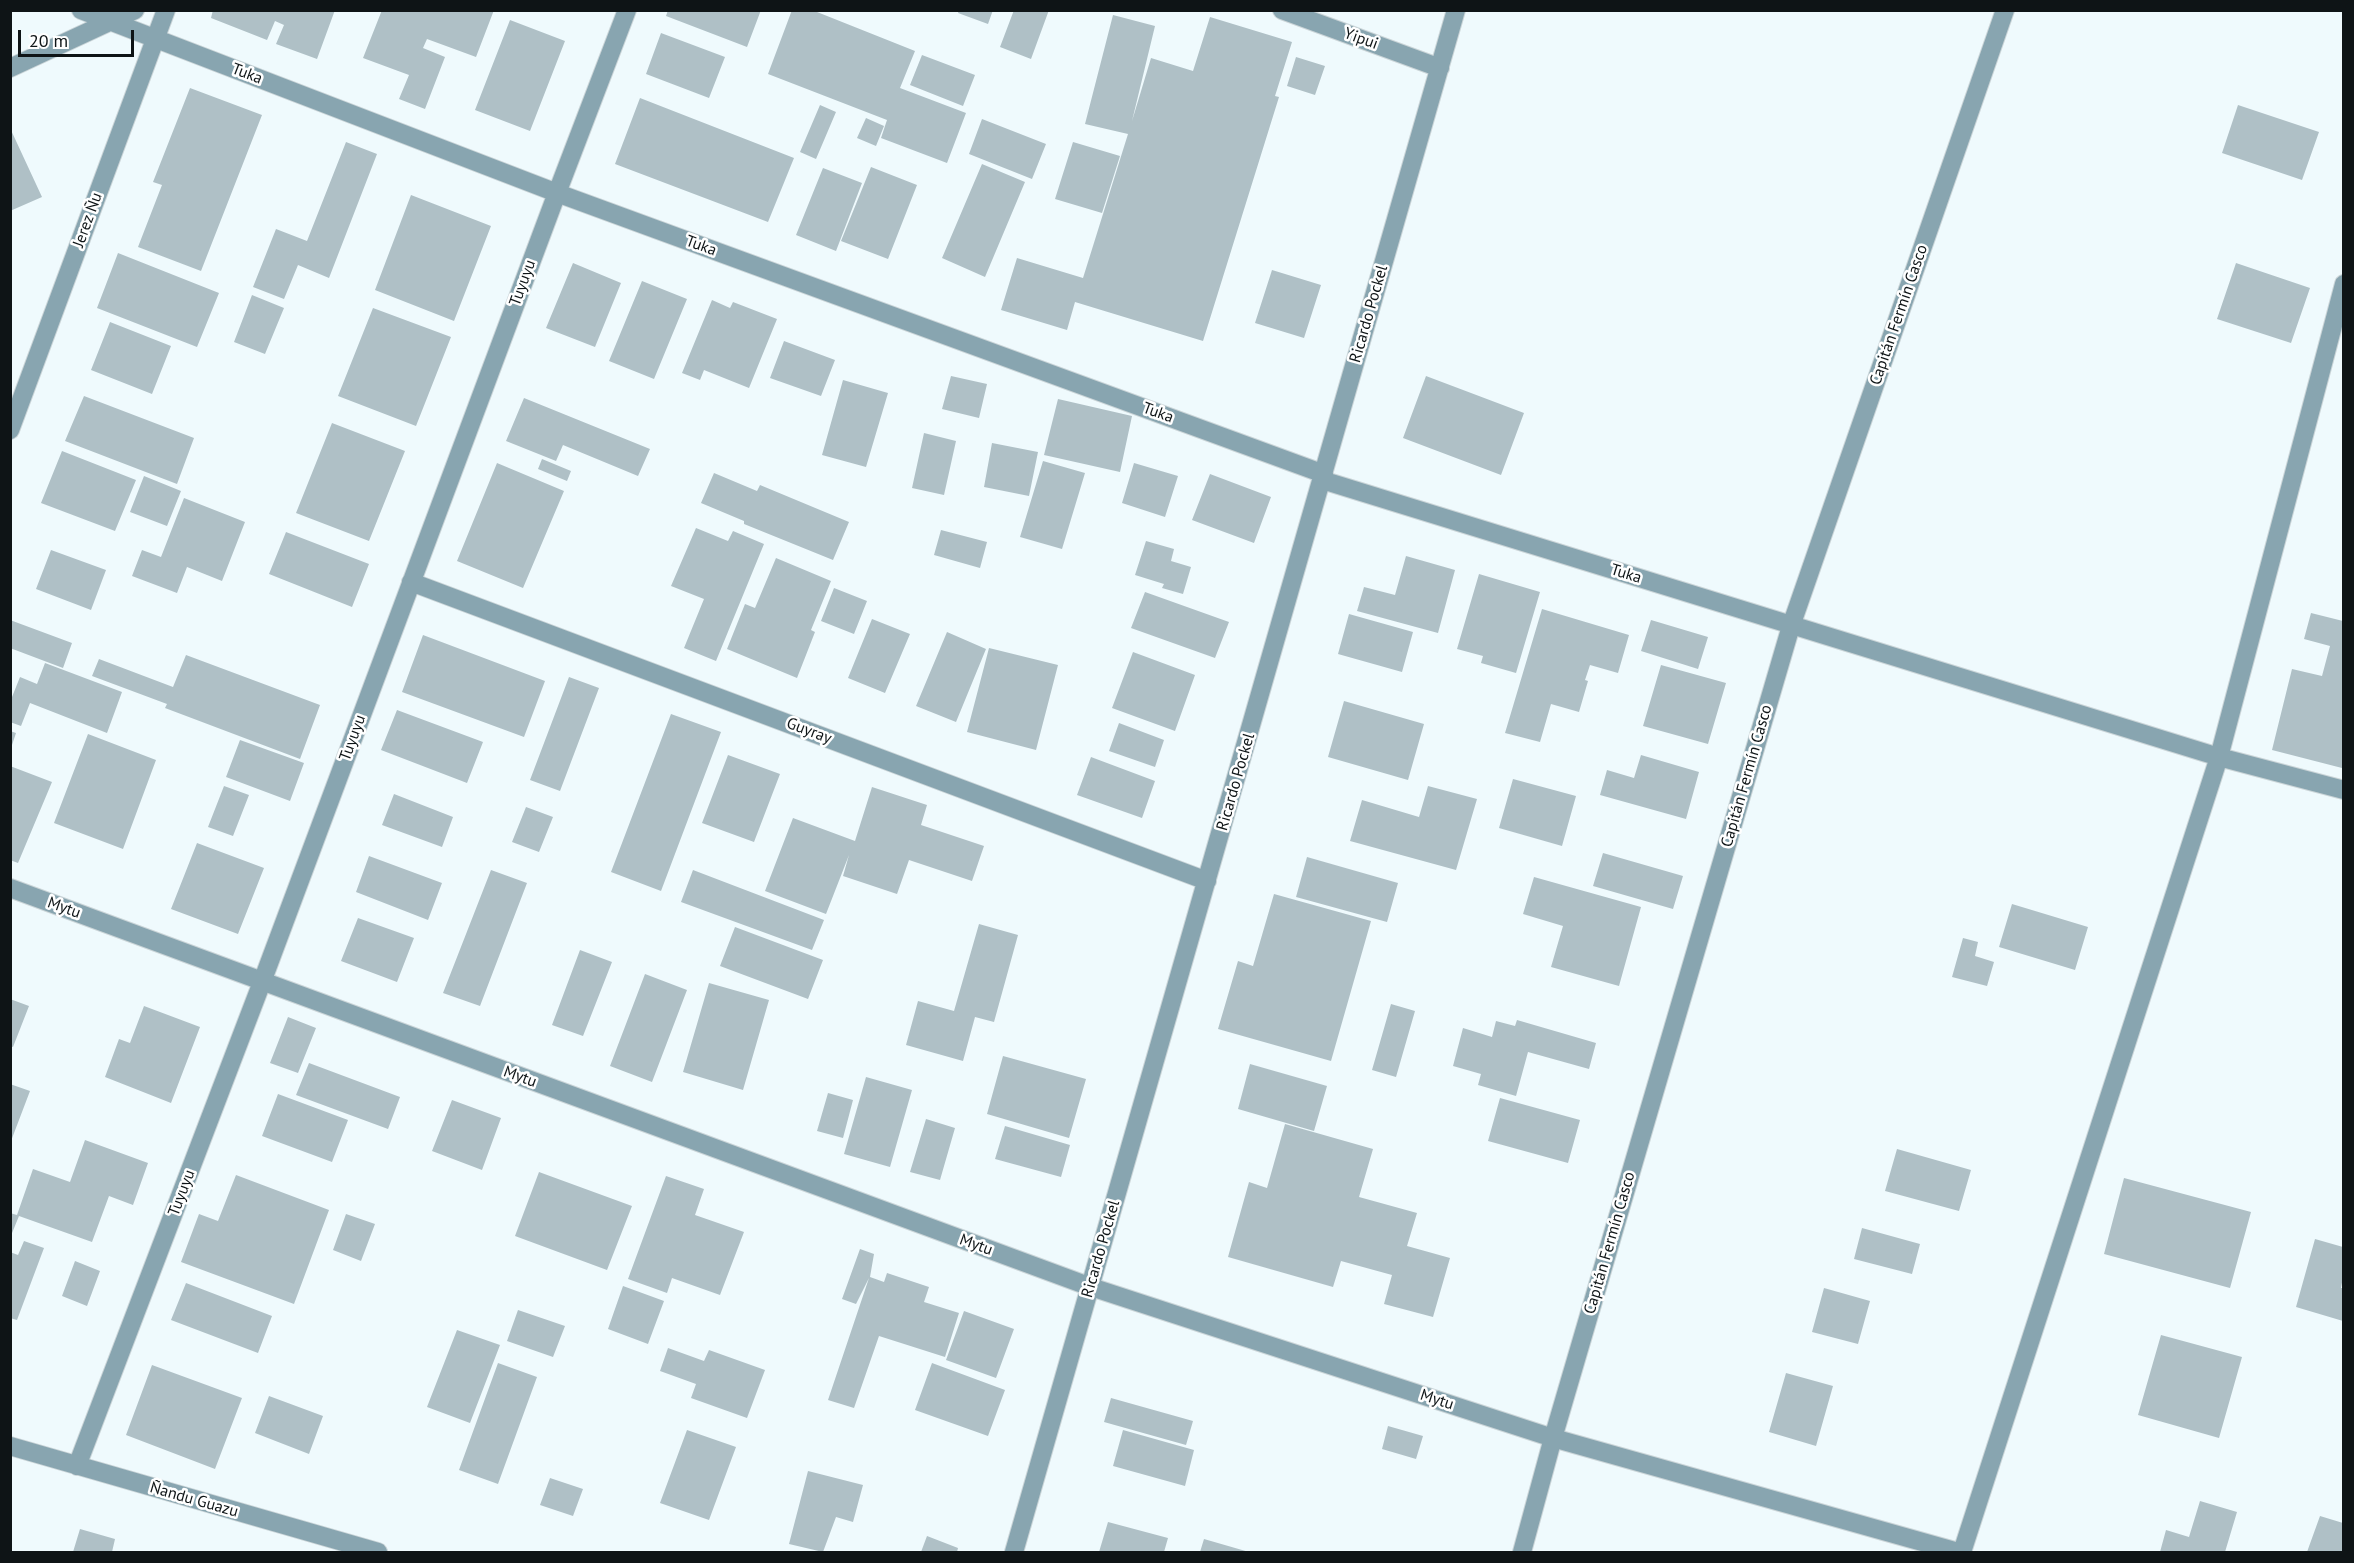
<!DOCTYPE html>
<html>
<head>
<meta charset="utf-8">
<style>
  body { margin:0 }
  #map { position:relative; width:2354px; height:1563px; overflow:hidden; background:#effafd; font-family:"PT Sans",sans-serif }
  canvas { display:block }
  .frame { position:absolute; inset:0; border:12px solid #0e1416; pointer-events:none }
  .scale { position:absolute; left:18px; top:30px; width:116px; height:27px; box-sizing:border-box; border:3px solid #0e1416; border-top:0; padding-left:8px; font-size:18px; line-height:21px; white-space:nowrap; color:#0e1416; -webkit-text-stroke:4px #fff; paint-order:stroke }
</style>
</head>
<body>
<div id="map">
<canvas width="2354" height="1563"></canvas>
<div class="frame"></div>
<div class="scale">20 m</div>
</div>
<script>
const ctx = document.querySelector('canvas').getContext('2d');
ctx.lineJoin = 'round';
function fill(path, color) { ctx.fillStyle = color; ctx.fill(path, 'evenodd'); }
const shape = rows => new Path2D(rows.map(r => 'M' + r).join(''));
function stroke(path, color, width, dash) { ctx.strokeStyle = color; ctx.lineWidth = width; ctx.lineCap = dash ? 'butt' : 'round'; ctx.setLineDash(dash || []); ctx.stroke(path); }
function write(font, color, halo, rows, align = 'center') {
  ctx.font = font + ' "PT Sans",sans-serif'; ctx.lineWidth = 5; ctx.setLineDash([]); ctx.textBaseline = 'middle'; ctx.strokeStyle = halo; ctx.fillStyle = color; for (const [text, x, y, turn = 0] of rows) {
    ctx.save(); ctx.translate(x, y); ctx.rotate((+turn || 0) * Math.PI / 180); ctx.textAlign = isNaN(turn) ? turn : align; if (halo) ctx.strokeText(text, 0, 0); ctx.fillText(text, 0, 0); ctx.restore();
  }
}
const building = shape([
  [213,10,335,10,317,59,276,44,284,25,275,21,267,40,211,18],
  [382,10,494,10,476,57,427,39,423,48,445,57,425,109,399,99,409,75,363,58],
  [668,10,761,10,747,47,666,16],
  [792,10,812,10,915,51,900,88,966,113,947,163,881,138,887,120,768,74],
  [959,10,993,10,988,24,958,13],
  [1014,10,1049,10,1031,59,1000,47],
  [1113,15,1155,26,1132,121,1151,58,1193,71,1210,17,1292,42,1275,96,1279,97,1203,341,1075,302,1067,330,1001,310,1017,258,1083,278,1128,134,1085,124],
  [510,20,565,41,530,131,475,110],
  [661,33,725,57,709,98,646,74],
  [922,55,975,75,963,106,910,85],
  [1296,57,1325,66,1315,95,1287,86],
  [190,88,262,115,201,271,138,247,162,185,153,182],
  [640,98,794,158,768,222,615,164],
  [820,105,836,112,816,159,800,152],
  [2238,105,2319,132,2302,180,2222,153],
  [866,118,884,126,876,146,857,138],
  [982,119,1046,144,1032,179,969,154],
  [10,128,42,197,10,211],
  [346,142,377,154,329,278,298,265,284,299,253,287,276,229,307,241],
  [1073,142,1120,156,1102,213,1055,199],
  [982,164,1025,182,985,277,942,258],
  [871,167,917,185,888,259,841,241],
  [823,168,862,183,836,251,796,235],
  [411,195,491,226,454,321,375,290],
  [118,253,219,293,197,347,97,308],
  [573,263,621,283,595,347,546,328],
  [2236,263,2310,288,2291,343,2217,319],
  [1272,270,1321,285,1304,338,1255,323],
  [642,281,687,299,654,379,609,361],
  [252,295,284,308,265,354,234,342],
  [712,300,730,308,733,302,777,319,749,388,704,370,700,380,682,373],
  [373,308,451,337,416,426,338,396],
  [110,322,171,346,152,394,91,370],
  [784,341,835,360,821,396,770,378],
  [951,376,987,384,979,418,942,409],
  [1426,376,1524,413,1501,475,1403,438],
  [843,380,888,393,866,467,822,455],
  [84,396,194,438,177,484,65,441],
  [524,398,650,449,638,476,563,445,556,461,506,441],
  [1058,399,1132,416,1120,472,1044,455],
  [332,423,405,451,369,541,296,513],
  [924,433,956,441,944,495,912,488],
  [992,443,1038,452,1029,496,984,487],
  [62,451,136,480,115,531,41,503],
  [542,459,571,471,567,481,538,469],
  [1043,461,1085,473,1062,549,1020,537],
  [497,463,564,491,523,588,457,561],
  [1134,463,1178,476,1165,517,1122,503],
  [714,473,757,491,760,485,849,522,833,560,744,524,744,521,701,503],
  [1210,474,1271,497,1254,543,1192,520],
  [144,476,181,491,167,526,130,512],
  [184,498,245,522,222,581,187,567,177,593,132,576,142,550,161,557],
  [696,528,728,541,733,531,764,544,716,661,684,648,704,599,671,586],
  [941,530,987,542,980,568,934,555],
  [286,532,369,564,352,607,269,574],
  [1146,541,1174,549,1171,561,1191,567,1183,594,1162,588,1164,584,1135,575],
  [51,550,106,570,91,610,36,589],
  [1406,556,1455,570,1438,633,1357,611,1364,587,1395,595],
  [776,558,831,581,811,630,815,632,797,678,727,649,745,604,755,608],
  [1479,574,1540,592,1516,673,1481,663,1483,656,1457,649],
  [834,588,867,601,854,634,821,621],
  [1145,592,1229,622,1215,658,1131,628],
  [1542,609,1629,635,1618,673,1590,665,1585,680,1588,681,1579,712,1551,704,1540,742,1505,733],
  [2311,613,2343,621,2343,760,2342,768,2272,750,2292,669,2322,676,2330,646,2304,639],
  [1349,614,1413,632,1402,672,1338,654],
  [872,619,910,634,885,693,848,678],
  [10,620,72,643,63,668,10,648],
  [1651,620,1708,637,1698,669,1641,651],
  [947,632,986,649,956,722,916,706],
  [423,635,545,681,524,737,402,692],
  [989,648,1058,665,1036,750,967,732],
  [1133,652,1195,675,1175,731,1112,708],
  [186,655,320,705,300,759,165,708,167,704,92,676,99,659,173,687],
  [45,663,122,692,107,733,30,703,21,726,10,722,10,702,20,677,37,684],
  [1661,665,1726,683,1708,744,1643,726],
  [569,677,599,688,560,791,530,780],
  [1344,701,1424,724,1408,780,1328,757],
  [397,710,483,742,467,783,381,750],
  [671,714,721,732,661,891,611,872],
  [1119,723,1164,740,1155,767,1109,751],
  [10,731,16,733,11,748,10,748],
  [88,734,156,760,123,849,54,823],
  [240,740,304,763,290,801,226,777],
  [728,755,780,774,754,842,702,823],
  [1641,755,1699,772,1686,819,1600,795,1607,770,1634,778],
  [1091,757,1155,781,1142,818,1077,795],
  [10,766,52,782,18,863,10,860],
  [1513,779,1576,796,1562,846,1499,828],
  [224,786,249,795,233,836,208,827],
  [1428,786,1477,799,1456,870,1350,841,1362,800,1419,817],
  [872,787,927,805,921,825,984,846,972,881,909,860,897,894,843,876,849,855,826,914,765,891,793,818,855,841],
  [394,794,453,817,442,847,382,825],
  [526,807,553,817,539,852,512,842],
  [197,843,264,868,238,934,171,909],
  [1603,853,1683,876,1673,909,1593,886],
  [369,856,442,883,428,920,356,892],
  [1307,857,1398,883,1387,922,1296,897],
  [491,870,527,883,480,1006,443,993],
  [693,870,824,920,812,950,681,902],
  [1534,877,1641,907,1619,986,1551,967,1563,926,1523,914],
  [1274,894,1371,921,1331,1061,1218,1029,1238,961,1253,966],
  [2012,904,2088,927,2075,970,1999,947],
  [358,918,414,938,397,982,341,961],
  [979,924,1018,935,994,1022,975,1017,963,1061,906,1045,918,1001,954,1011],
  [735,927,823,960,808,999,720,966],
  [1963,938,1978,942,1975,956,1994,962,1987,986,1952,977],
  [580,950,612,962,583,1036,552,1025],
  [645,974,687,990,652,1082,610,1066],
  [709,983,769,1000,743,1090,683,1072],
  [10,999,29,1006,13,1047,10,1046],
  [1391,1004,1415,1011,1396,1077,1372,1070],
  [144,1006,200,1027,171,1103,105,1077,119,1039,130,1043],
  [288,1017,316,1028,298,1073,270,1063],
  [1517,1020,1596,1043,1589,1069,1528,1052,1516,1096,1478,1085,1481,1074,1453,1066,1463,1028,1492,1037,1496,1021,1515,1026],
  [1003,1056,1086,1079,1069,1138,987,1114],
  [309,1063,400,1097,388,1129,296,1095],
  [1250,1064,1327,1086,1314,1131,1238,1109],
  [866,1077,912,1090,890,1167,844,1154],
  [10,1084,30,1091,11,1141,10,1141],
  [828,1093,853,1100,843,1138,817,1131],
  [278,1094,348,1120,332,1162,262,1136],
  [1500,1098,1580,1120,1568,1163,1488,1141],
  [452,1100,501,1118,482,1170,432,1151],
  [926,1119,955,1128,940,1180,910,1172],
  [1285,1124,1373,1149,1359,1197,1417,1213,1407,1246,1450,1258,1433,1317,1384,1304,1392,1275,1341,1261,1333,1287,1228,1257,1249,1182,1267,1188],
  [1005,1126,1070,1145,1061,1177,995,1159],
  [85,1140,148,1163,133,1205,109,1196,92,1242,19,1216,10,1238,10,1213,17,1215,33,1169,70,1182],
  [1897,1149,1971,1170,1959,1211,1885,1191],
  [539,1172,632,1206,607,1270,515,1236],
  [236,1175,329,1210,294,1304,181,1262,199,1214,218,1221],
  [666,1176,704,1189,695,1215,744,1232,720,1295,672,1278,667,1293,628,1279],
  [2124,1178,2251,1212,2230,1288,2104,1254],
  [346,1214,375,1224,361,1261,333,1250],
  [1862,1228,1920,1244,1912,1274,1854,1259],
  [2315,1239,2343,1247,2343,1277,2341,1288,2343,1288,2343,1321,2296,1307],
  [24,1241,44,1248,17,1320,10,1318,10,1252,18,1255],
  [860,1249,874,1254,870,1277,884,1282,887,1273,929,1287,924,1302,959,1313,945,1357,879,1336,854,1408,828,1400,869,1278,856,1304,842,1299],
  [75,1261,100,1271,87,1306,62,1296],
  [186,1283,272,1316,258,1353,171,1320],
  [623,1286,664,1301,648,1344,608,1329],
  [1824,1288,1870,1301,1858,1344,1812,1332],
  [518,1310,565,1326,553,1357,507,1341],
  [964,1311,1014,1329,996,1378,946,1360],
  [457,1330,500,1345,470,1423,427,1407],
  [2161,1335,2242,1357,2219,1438,2138,1415],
  [668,1348,704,1361,709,1350,765,1370,747,1418,691,1398,696,1384,660,1371],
  [498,1363,537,1377,498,1484,459,1470],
  [932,1363,1005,1390,988,1436,915,1410],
  [152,1365,242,1398,215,1469,126,1435],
  [1786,1373,1833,1386,1816,1446,1769,1432],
  [269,1396,323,1416,309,1454,255,1433],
  [1111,1398,1193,1421,1186,1445,1104,1422],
  [1388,1426,1423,1436,1416,1459,1382,1449],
  [687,1430,736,1447,709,1520,660,1503],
  [1123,1430,1194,1450,1185,1486,1113,1466],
  [808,1471,863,1485,853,1522,836,1517,823,1552,789,1544],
  [550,1478,583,1489,573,1516,540,1505],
  [2200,1501,2237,1512,2225,1552,2160,1552,2166,1530,2189,1537],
  [2320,1516,2343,1523,2343,1552,2307,1552],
  [1108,1522,1168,1538,1164,1552,1099,1552],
  [80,1529,115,1539,112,1552,73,1552],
  [927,1536,958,1548,957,1552,921,1552],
  [1204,1539,1249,1552,1200,1552]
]);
const minor = shape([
  [81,10,557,193,1324,474],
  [1282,10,1440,68],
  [10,68,135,10],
  [10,430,166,10],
  [1322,480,2219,757,2344,790],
  [411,582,1207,881],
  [10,888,1091,1287,1553,1438,1958,1552],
  [10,1446,378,1552],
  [77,1466,262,982,557,193,627,10],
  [1014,1552,1456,10],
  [1522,1552,1553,1438,1791,626,2005,10],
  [1962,1552,2219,757,2344,284]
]);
const streetNames = [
  ["Yipui",1361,39,20],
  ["Tuka",247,74,21],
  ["Jerez Ñu",88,220,-70],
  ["Tuka",701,246,20],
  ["Tuyuyu",523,283,-70],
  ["Ricardo Pockel",1369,314,-74],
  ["Capitán Fermín Casco",1899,315,-71],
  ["Tuka",1158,413,20],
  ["Tuka",1626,574,17],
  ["Guyray",809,731,21],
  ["Tuyuyu",353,738,-70],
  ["Capitán Fermín Casco",1747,776,-74],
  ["Ricardo Pockel",1236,782,-74],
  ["Mytu",64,908,20],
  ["Mytu",520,1077,20],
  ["Tuyuyu",182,1193,-69],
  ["Capitán Fermín Casco",1610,1243,-74],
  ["Mytu",976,1245,20],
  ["Ricardo Pockel",1101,1249,-74],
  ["Mytu",1437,1400,18],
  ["Ñandu Guazu",194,1500,16]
];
fill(building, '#afc0c6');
stroke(minor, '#cbd5d8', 20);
stroke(minor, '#88a5b0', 18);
write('16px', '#0e1416', '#fff', streetNames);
</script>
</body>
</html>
